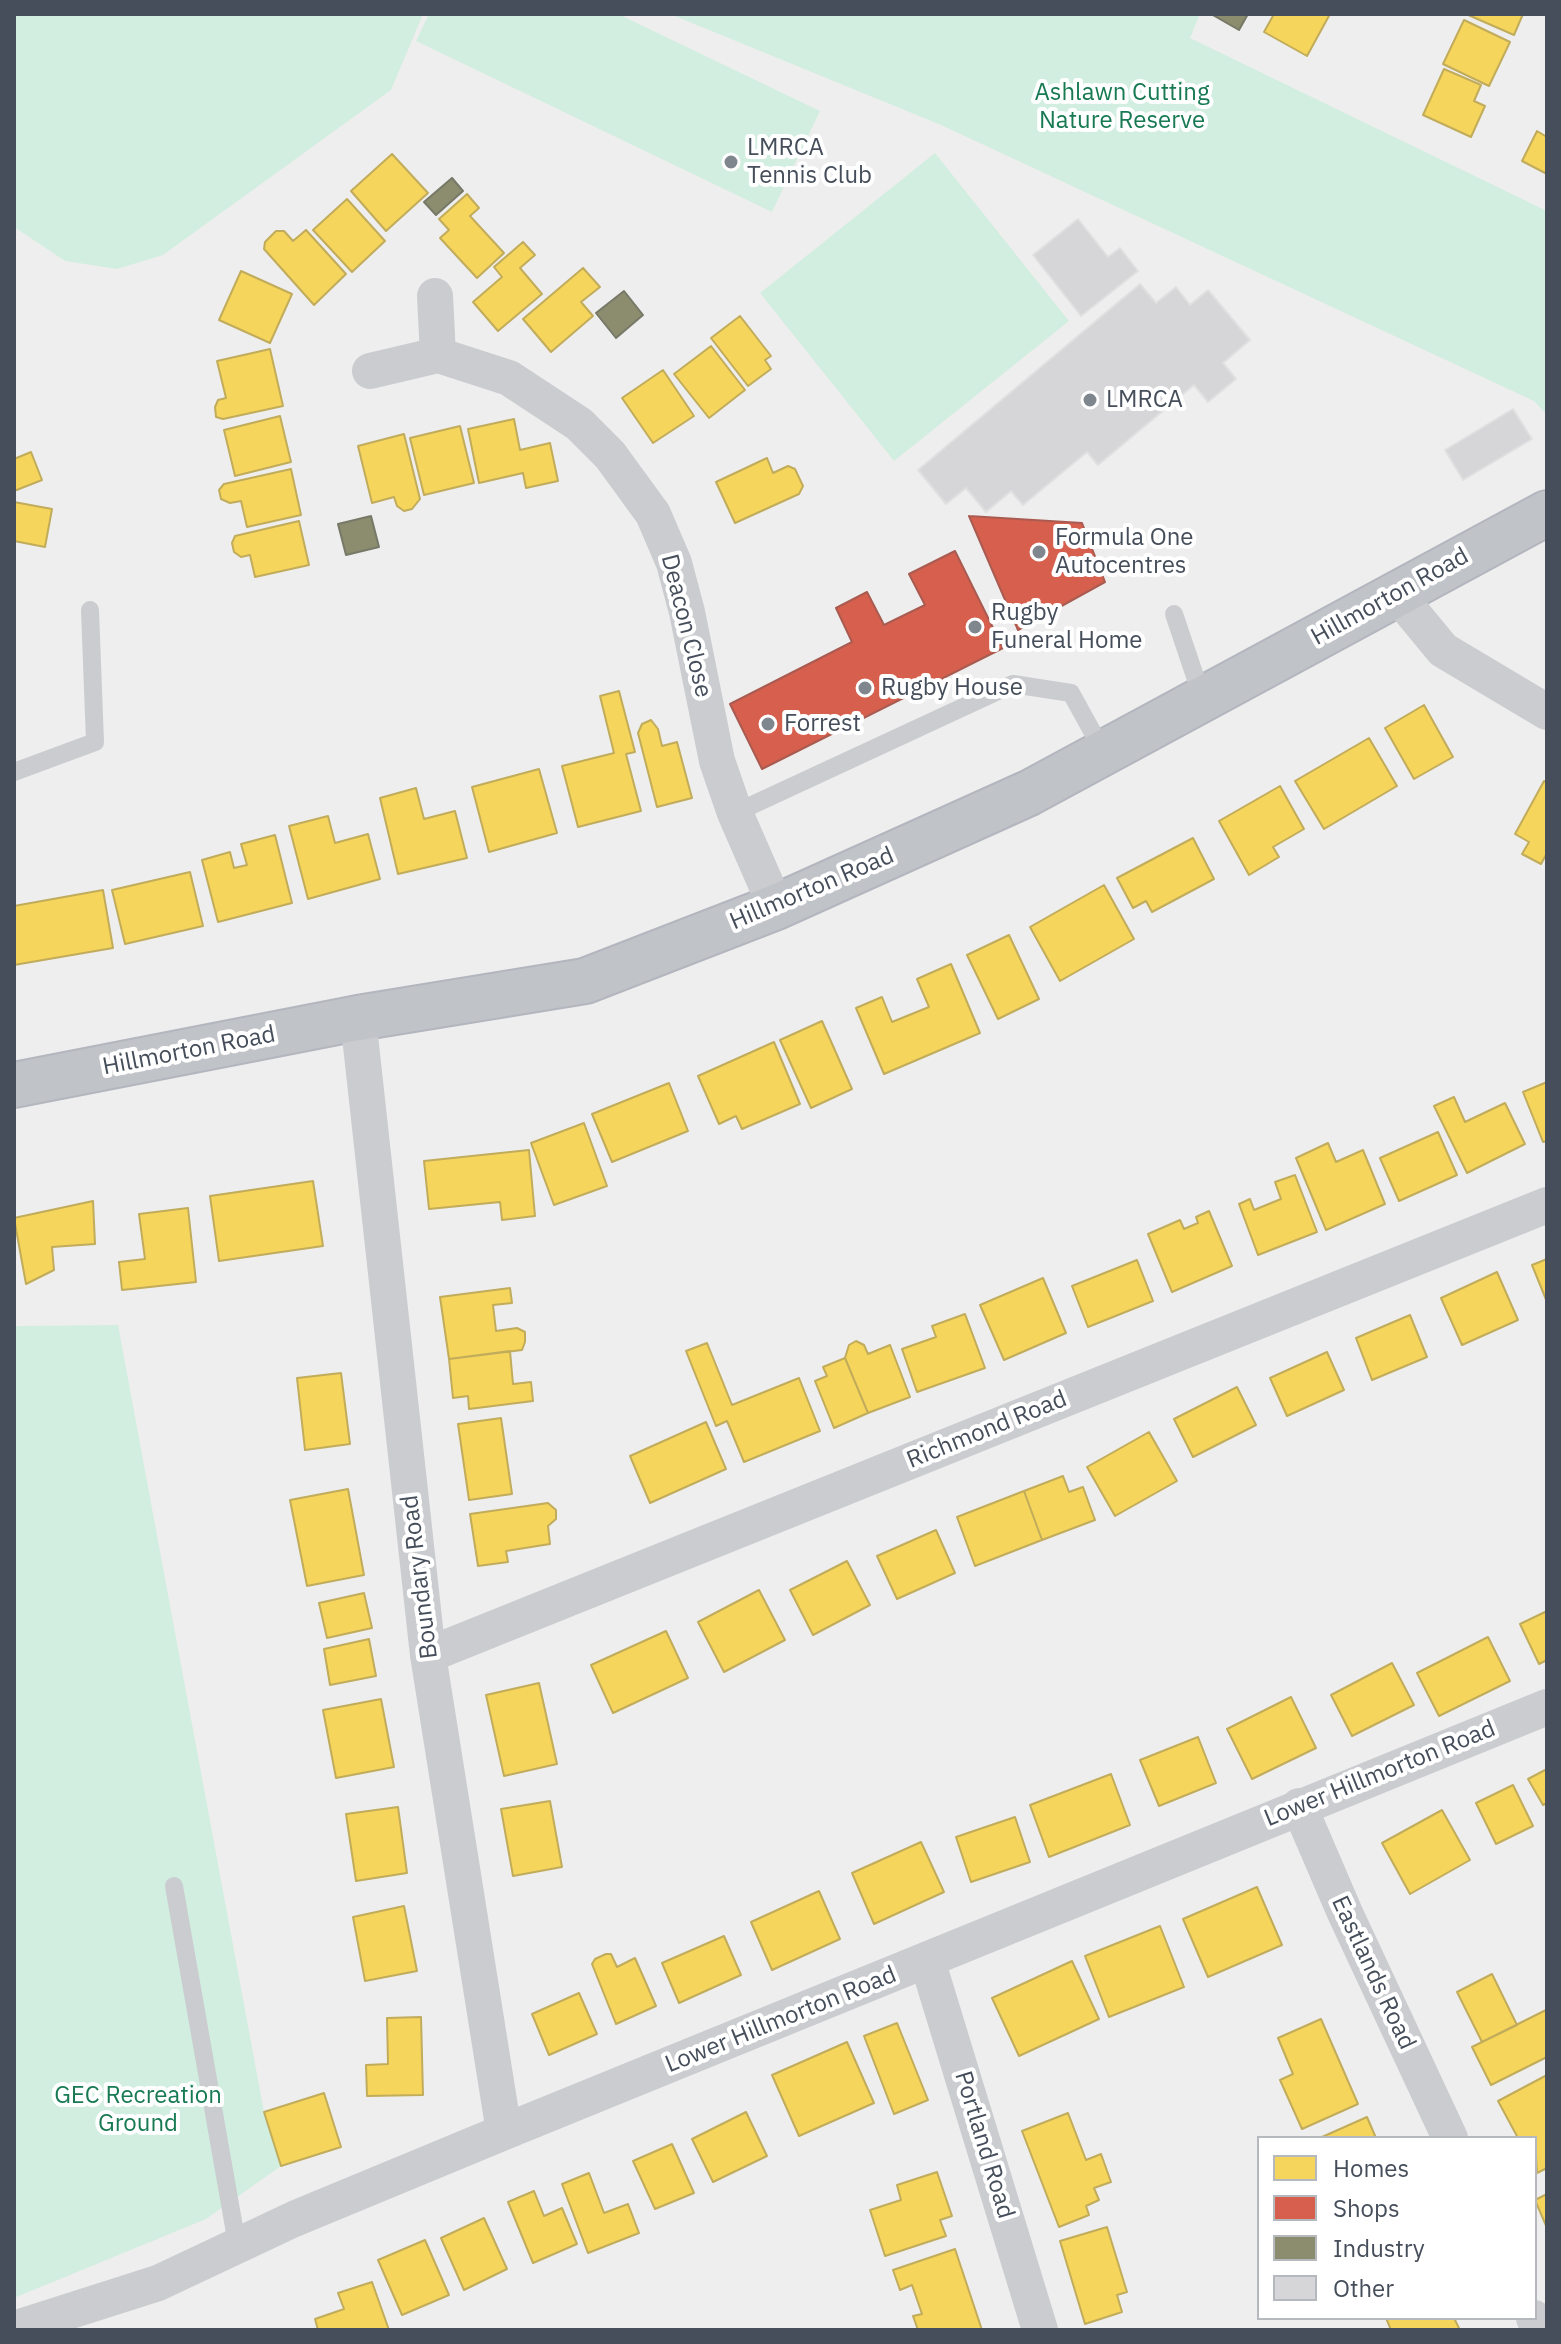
<!DOCTYPE html>
<html>
<head>
<meta charset="utf-8">
<style>
  body { margin:0 }
  #map { position:relative; width:1561px; height:2344px; overflow:hidden; background:#efeeee; font-family:"IBM Plex Sans",sans-serif }
  canvas { display:block }
  .frame { position:absolute; inset:0; border:16px solid #454e5a; pointer-events:none }
  .legend { position:absolute; left:1257px; top:2136px; width:280px; height:184px; box-sizing:border-box; background:#fff; border:2px solid #b5b8bd; margin:0; padding:10px 14px; list-style:none; font-size:24px; color:#454e5a }
  .legend li { display:flex; align-items:center; gap:16px; height:40px }
  .legend b { width:40px; border:2px solid #b5b8bd }
</style>
</head>
<body>
<div id="map">
<canvas width="1561" height="2344"></canvas>
<div class="frame"></div>
<ul class="legend">
<li><b style="height:22px;background:#f6d55c"></b>Homes</li>
<li><b style="height:22px;background:#d6604d"></b>Shops</li>
<li><b style="height:22px;background:#8c8c6e"></b>Industry</li>
<li><b style="height:22px;background:#d6d6d9"></b>Other</li>
</ul>
</div>
<script>
const ctx = document.querySelector('canvas').getContext('2d');
ctx.lineJoin = 'round';
function fill(path, color) { ctx.fillStyle = color; ctx.fill(path, 'evenodd'); }
const shape = rows => new Path2D(rows.map(r => 'M' + r).join(''));
function stroke(path, color, width, dash) { ctx.strokeStyle = color; ctx.lineWidth = width; ctx.lineCap = dash ? 'butt' : 'round'; ctx.setLineDash(dash || []); ctx.stroke(path); }
function write(font, color, halo, rows, align = 'center') {
  ctx.font = font + ' "IBM Plex Sans",sans-serif'; ctx.lineWidth = 8; ctx.setLineDash([]); ctx.textBaseline = 'middle'; ctx.strokeStyle = halo; ctx.fillStyle = color; for (const [text, x, y, turn = 0] of rows) {
    ctx.save(); ctx.translate(x, y); ctx.rotate((+turn || 0) * Math.PI / 180); ctx.textAlign = isNaN(turn) ? turn : align; if (halo) ctx.strokeText(text, 0, 0); ctx.fillText(text, 0, 0); ctx.restore();
  }
}
const green = shape([
  [14,14,423,14,391,90,163,255,117,269,65,261,14,227],
  [429,14,618,14,820,111,772,212,416,41],
  [670,14,1200,14,1190,38,1547,211,1547,415,1534,401,941,125],
  [935,153,1069,321,894,461,760,293],
  [118,1325,264,2112,281,2166,206,2219,14,2298,14,1326]
]);
const homes = shape([
  [1274,14,1330,14,1307,56,1264,32,1274,14],
  [1466,14,1523,14,1514,35,1466,14],
  [1464,20,1510,42,1489,86,1443,64,1464,20],
  [1444,69,1481,85,1474,101,1485,106,1471,137,1423,115,1444,69],
  [1537,131,1547,137,1547,174,1522,161,1537,131],
  [392,154,428,193,386,231,351,191,392,154],
  [467,194,479,208,470,216,504,253,477,278,440,238,449,230,439,219,467,194],
  [347,199,385,241,352,272,313,230,347,199],
  [306,230,346,274,314,305,264,249,265,242,276,231,284,231,293,241,306,230],
  [523,242,535,255,520,268,542,294,498,331,473,302,502,277,494,267,523,242],
  [583,268,600,287,581,302,593,316,551,352,523,319,583,268],
  [241,271,292,294,270,343,219,320,241,271],
  [740,316,771,356,765,360,771,369,748,386,711,338,740,316],
  [711,346,745,390,709,418,674,374,711,346],
  [270,349,283,406,223,419,216,417,215,407,218,400,226,398,217,361,270,349],
  [663,370,694,416,653,443,622,398,663,370],
  [280,416,291,462,235,476,224,430,280,416],
  [514,419,520,450,550,443,558,481,526,488,523,473,479,483,468,429,514,419],
  [460,426,474,483,424,495,410,438,460,426],
  [404,434,420,499,412,509,404,511,397,506,394,497,372,503,358,446,404,434],
  [31,452,42,480,14,491,14,459,31,452],
  [767,458,773,473,788,466,795,469,803,486,799,494,735,523,716,482,767,458],
  [291,469,301,515,247,527,241,501,230,503,221,499,219,490,224,484,291,469],
  [14,502,52,509,45,547,14,541,14,502],
  [299,521,309,565,255,577,250,555,241,557,234,552,232,543,235,536,299,521],
  [619,691,635,752,626,754,641,811,578,827,562,766,614,753,600,696,619,691],
  [1424,705,1453,757,1414,779,1385,728,1424,705],
  [651,720,658,729,662,746,677,742,692,798,657,807,638,733,642,724,651,720],
  [1369,738,1397,786,1324,829,1295,781,1369,738],
  [539,769,557,833,489,852,472,787,539,769],
  [1544,781,1547,783,1547,853,1541,864,1522,854,1529,842,1515,834,1544,781],
  [1280,786,1304,829,1273,847,1279,857,1249,875,1219,821,1280,786],
  [416,788,424,819,455,811,467,858,398,874,380,798,416,788],
  [328,816,335,843,368,834,380,879,308,899,289,826,328,816],
  [275,835,292,903,218,922,202,860,230,852,234,868,247,865,241,844,275,835],
  [1193,838,1214,879,1152,912,1146,901,1133,908,1117,878,1193,838],
  [190,872,203,926,125,944,112,890,190,872],
  [1104,885,1134,939,1060,981,1030,927,1104,885],
  [103,890,113,948,14,965,14,906,103,890],
  [1009,935,1039,999,998,1019,967,955,1009,935],
  [951,964,980,1033,884,1074,856,1008,882,997,892,1022,929,1007,917,979,951,964],
  [822,1021,852,1089,811,1108,780,1040,822,1021],
  [774,1042,800,1104,742,1129,736,1116,719,1124,698,1076,774,1042],
  [1547,1082,1547,1141,1543,1142,1523,1092,1547,1082],
  [669,1083,688,1131,612,1162,592,1114,669,1083],
  [1454,1097,1465,1122,1505,1103,1525,1144,1467,1173,1434,1106,1454,1097],
  [584,1123,607,1186,554,1205,531,1143,584,1123],
  [1438,1132,1457,1175,1399,1201,1380,1158,1438,1132],
  [1328,1143,1336,1162,1363,1150,1385,1204,1326,1230,1296,1158,1328,1143],
  [529,1150,535,1216,502,1220,500,1202,429,1209,424,1161,529,1150],
  [1295,1175,1317,1232,1258,1255,1239,1204,1250,1199,1254,1210,1281,1199,1275,1182,1295,1175],
  [313,1181,323,1246,219,1261,210,1196,313,1181],
  [93,1201,95,1244,52,1247,54,1270,26,1284,14,1218,93,1201],
  [188,1208,196,1282,122,1290,119,1262,145,1259,139,1214,188,1208],
  [1209,1211,1232,1266,1172,1292,1148,1234,1180,1220,1184,1229,1198,1223,1196,1217,1209,1211],
  [1547,1259,1547,1302,1532,1265,1547,1259],
  [1137,1260,1153,1301,1088,1327,1072,1286,1137,1260],
  [1497,1272,1518,1320,1462,1345,1441,1298,1497,1272],
  [1043,1278,1066,1333,1004,1360,980,1305,1043,1278],
  [510,1288,512,1303,493,1305,496,1331,517,1328,525,1332,525,1342,522,1350,449,1359,440,1297,510,1288],
  [965,1314,985,1368,917,1392,902,1349,936,1337,932,1326,965,1314],
  [1410,1315,1427,1357,1372,1380,1356,1338,1410,1315],
  [856,1341,864,1345,868,1354,890,1345,910,1397,868,1413,845,1358,849,1345,856,1341],
  [707,1343,732,1405,799,1378,820,1431,744,1462,727,1421,716,1426,686,1351,707,1343],
  [510,1351,513,1384,531,1382,533,1401,469,1409,468,1396,453,1398,449,1359,510,1351],
  [1327,1352,1344,1390,1287,1416,1270,1378,1327,1352],
  [845,1358,868,1413,834,1428,815,1381,827,1376,823,1367,845,1358],
  [341,1373,350,1444,305,1450,297,1378,341,1373],
  [1237,1387,1256,1425,1193,1457,1174,1419,1237,1387],
  [501,1418,512,1494,469,1500,458,1424,501,1418],
  [706,1422,726,1469,650,1503,630,1456,706,1422],
  [1149,1432,1177,1481,1115,1516,1087,1467,1149,1432],
  [1063,1476,1069,1492,1083,1487,1095,1520,1042,1540,1024,1491,1063,1476],
  [348,1489,364,1575,307,1586,290,1500,348,1489],
  [1024,1491,1042,1540,975,1566,957,1517,1024,1491],
  [548,1503,556,1510,556,1519,548,1526,550,1544,506,1551,508,1562,478,1566,470,1514,548,1503],
  [936,1530,955,1573,897,1599,877,1556,936,1530],
  [847,1561,870,1605,813,1635,790,1590,847,1561],
  [759,1590,785,1640,724,1672,698,1622,759,1590],
  [364,1593,372,1628,327,1638,319,1603,364,1593],
  [1547,1611,1547,1660,1539,1664,1520,1624,1547,1611],
  [666,1631,688,1678,613,1713,591,1665,666,1631],
  [1488,1637,1510,1681,1439,1716,1417,1673,1488,1637],
  [369,1639,376,1676,330,1685,324,1649,369,1639],
  [1392,1663,1414,1705,1352,1736,1331,1695,1392,1663],
  [539,1683,557,1764,504,1776,486,1695,539,1683],
  [1291,1697,1316,1748,1252,1779,1227,1729,1291,1697],
  [381,1699,394,1767,336,1778,323,1710,381,1699],
  [1198,1737,1216,1783,1159,1806,1140,1760,1198,1737],
  [1547,1769,1547,1803,1543,1805,1528,1779,1547,1769],
  [1111,1774,1130,1825,1049,1857,1030,1805,1111,1774],
  [1513,1785,1533,1826,1496,1844,1476,1803,1513,1785],
  [550,1801,562,1867,513,1876,501,1809,550,1801],
  [398,1807,407,1873,356,1881,346,1814,398,1807],
  [1442,1810,1470,1860,1410,1894,1382,1843,1442,1810],
  [1015,1817,1030,1862,971,1882,956,1837,1015,1817],
  [921,1842,944,1892,874,1924,852,1873,921,1842],
  [1257,1887,1282,1945,1208,1977,1183,1919,1257,1887],
  [819,1891,840,1939,772,1970,751,1922,819,1891],
  [404,1906,417,1971,365,1981,353,1917,404,1906],
  [1160,1926,1184,1987,1109,2017,1085,1956,1160,1926],
  [724,1936,741,1975,679,2003,662,1963,724,1936],
  [606,1954,611,1954,617,1967,635,1958,656,2006,616,2024,592,1964,595,1959,606,1954],
  [1072,1961,1099,2019,1019,2056,992,1998,1072,1961],
  [1492,1974,1517,2025,1482,2042,1457,1992,1492,1974],
  [579,1993,597,2034,549,2055,532,2014,579,1993],
  [1546,2010,1547,2057,1491,2085,1472,2047,1546,2010],
  [421,2017,423,2095,367,2096,366,2065,388,2064,387,2018,421,2017],
  [1321,2019,1358,2104,1302,2129,1280,2080,1293,2074,1278,2038,1321,2019],
  [897,2023,928,2100,894,2114,864,2036,897,2023],
  [847,2042,874,2103,799,2136,772,2075,847,2042],
  [1547,2075,1547,2168,1537,2173,1535,2138,1518,2138,1498,2101,1547,2075],
  [324,2093,341,2147,281,2166,264,2112,324,2093],
  [746,2112,767,2156,713,2182,692,2139,746,2112],
  [1068,2113,1086,2160,1101,2154,1111,2182,1094,2188,1099,2200,1086,2206,1089,2215,1059,2227,1022,2131,1068,2113],
  [1367,2117,1376,2138,1323,2138,1322,2137,1367,2117],
  [672,2144,694,2193,655,2209,633,2161,672,2144],
  [937,2172,952,2216,940,2220,946,2236,885,2256,870,2210,901,2200,897,2185,937,2172],
  [589,2173,604,2213,628,2204,639,2233,588,2253,562,2184,589,2173],
  [534,2191,544,2216,562,2208,577,2244,533,2263,508,2202,534,2191],
  [1547,2194,1547,2228,1535,2200,1547,2194],
  [484,2218,507,2269,464,2290,441,2238,484,2218],
  [1107,2227,1127,2292,1117,2295,1122,2312,1085,2324,1060,2241,1107,2227],
  [425,2240,449,2295,402,2315,378,2260,425,2240],
  [955,2249,982,2330,918,2330,913,2316,922,2314,912,2285,900,2290,893,2270,955,2249],
  [372,2282,389,2330,318,2330,315,2319,344,2309,338,2293,372,2282],
  [1386,2318,1454,2318,1460,2330,1391,2330,1386,2318]
]);
const shops = shape([
  [969,516,1082,523,1105,582,1018,630,969,516],
  [955,551,1003,648,762,769,730,704,852,642,836,608,867,592,884,625,925,605,909,574,955,551]
]);
const industry = shape([
  [1211,14,1248,14,1239,30,1211,14],
  [452,178,463,191,436,215,424,202,452,178],
  [624,291,643,315,616,338,596,313,624,291],
  [371,516,379,547,346,555,338,524,371,516]
]);
const building = shape([
  [1078,219,1108,257,1120,248,1138,271,1081,316,1033,255,1078,219],
  [1140,284,1156,303,1176,287,1190,305,1208,290,1250,340,1223,363,1236,379,1208,402,1194,385,1098,465,1087,452,1023,505,1011,491,986,512,966,488,946,504,918,470,1140,284],
  [1513,409,1532,439,1463,480,1445,450,1513,409]
]);
const service = shape([
  [1174,614,1203,700],
  [14,772,95,742,90,610],
  [735,813,1013,684,1071,693,1104,753],
  [174,1886,237,2244]
]);
const minor = shape([
  [435,296,438,355],
  [370,371,438,355,509,378,579,424,610,455,653,514,674,563,687,612,717,761,735,813,776,907],
  [1396,593,1443,650,1547,712],
  [358,1018,428,1655,504,2132],
  [428,1655,1547,1205],
  [1299,1806,1345,1913,1450,2138],
  [927,1960,1040,2330],
  [1534,2318,1539,2330],
  [14,2329,158,2283,294,2219,504,2132,1547,1707]
]);
const trunk = shape([
  [14,1085,358,1018,585,981,776,907,1029,793,1547,513]
]);
const markers = [
  [731,162,8,"#80868e"],
  [1090,400,8,"#80868e"],
  [1039,552,8,"#80868e"],
  [975,627,8,"#80868e"],
  [865,688,8,"#80868e"],
  [768,724,8,"#80868e"]
];
const parkNames = [
  ["Ashlawn Cutting",1122,93],
  ["Nature Reserve",1122,121],
  ["GEC Recreation",138,2096],
  ["Ground",138,2124]
];
const poiNames = [
  ["LMRCA",747,148],
  ["Tennis Club",747,176],
  ["LMRCA",1106,400],
  ["Formula One",1055,538],
  ["Autocentres",1055,566],
  ["Rugby",991,613],
  ["Funeral Home",991,641],
  ["Rugby House",881,688],
  ["Forrest",784,724]
];
const streetNames = [
  ["Hillmorton Road",1390,597,-29],
  ["Deacon Close",686,626,76],
  ["Hillmorton Road",812,889,-23],
  ["Hillmorton Road",189,1051,-11],
  ["Richmond Road",987,1430,-22],
  ["Boundary Road",420,1577,-97],
  ["Lower Hillmorton Road",1380,1774,-22],
  ["Eastlands Road",1373,1973,65],
  ["Lower Hillmorton Road",781,2020,-22],
  ["Portland Road",984,2145,73]
];
fill(green, '#d2eee0');
fill(homes, '#f6d55c');
stroke(homes, '#c1ac5b', 2);
fill(shops, '#d6604d');
stroke(shops, '#aa5b51', 2);
fill(industry, '#8c8c6e');
stroke(industry, '#777968', 2);
fill(building, '#d6d6d9');
stroke(building, '#e0e0e1', 2);
stroke(trunk, '#b3b6be', 48);
stroke(service, '#cacccf', 18);
stroke(minor, '#cacccf', 36);
stroke(trunk, '#c0c3c8', 44);
for (const [x, y, r, color] of markers) { const dot = new Path2D(); dot.arc(x, y, r, 0, 2 * Math.PI); ctx.fillStyle = color; ctx.fill(dot); stroke(dot, '#fff', 3); }
write('24px', '#177a53', '#fff', parkNames);
write('24px', '#454e5a', '#fff', poiNames, 'left');
write('24px', '#454e5a', '#fff', streetNames);
</script>
</body>
</html>
